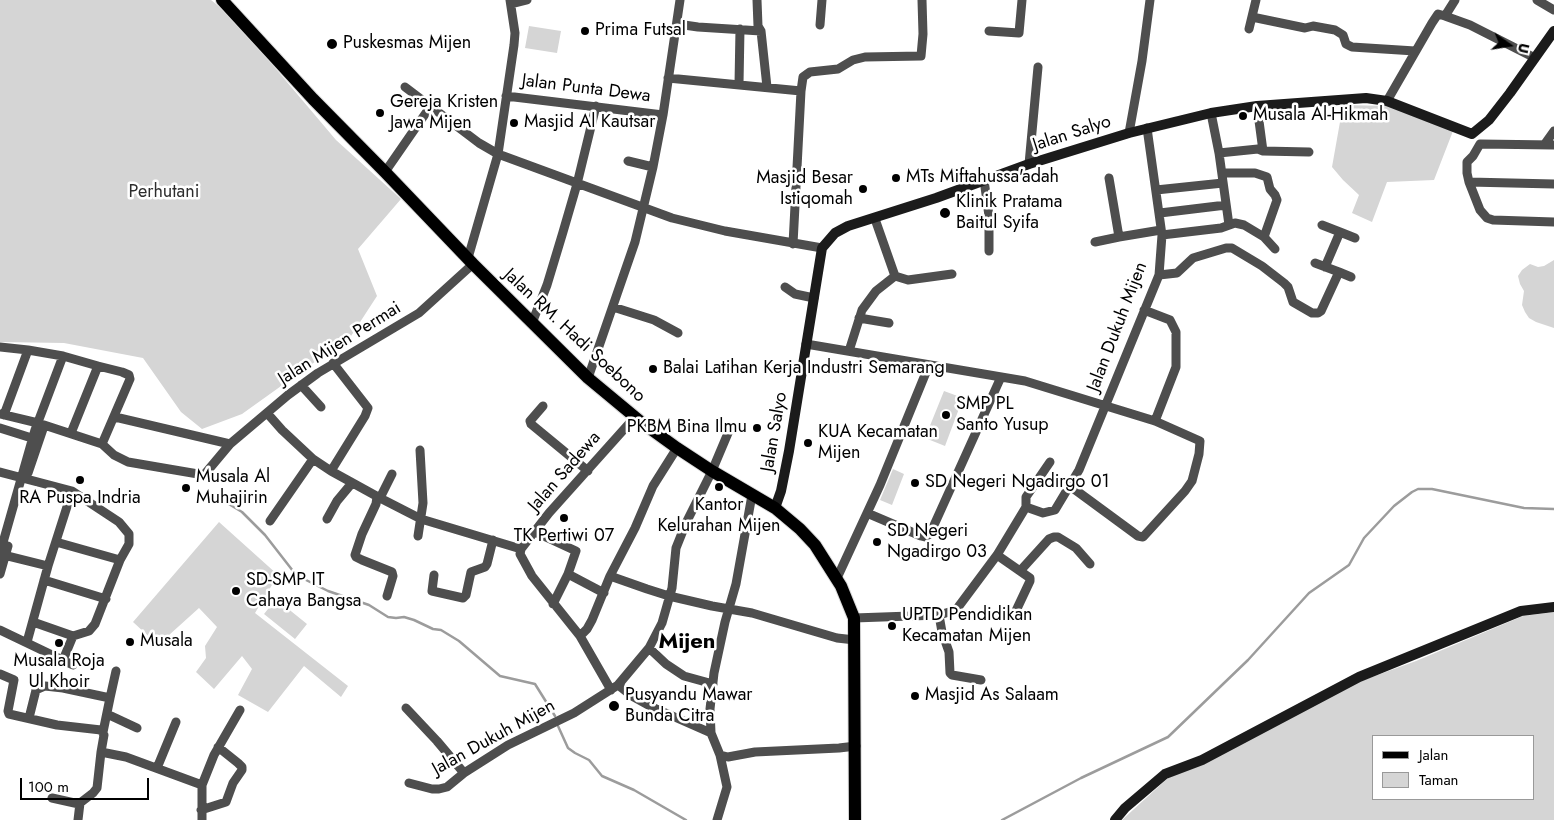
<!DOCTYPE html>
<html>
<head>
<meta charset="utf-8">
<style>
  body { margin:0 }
  #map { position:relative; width:1554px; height:820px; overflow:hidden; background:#fff; font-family:Jost,sans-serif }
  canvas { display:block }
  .legend { position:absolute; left:1372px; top:735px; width:162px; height:65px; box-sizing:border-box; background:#fff; border:1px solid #999; margin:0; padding:6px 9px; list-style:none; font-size:15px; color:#000 }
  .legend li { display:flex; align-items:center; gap:10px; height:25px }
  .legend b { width:25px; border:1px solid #999 }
  .north { position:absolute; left:1484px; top:20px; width:50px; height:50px; -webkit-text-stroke:4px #fff; paint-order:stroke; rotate:103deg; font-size:14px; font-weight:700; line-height:20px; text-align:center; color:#000 }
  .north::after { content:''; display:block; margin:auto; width:18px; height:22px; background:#000; clip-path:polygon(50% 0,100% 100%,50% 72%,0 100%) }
  .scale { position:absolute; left:20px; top:778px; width:129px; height:22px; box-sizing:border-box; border:2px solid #000; border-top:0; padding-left:6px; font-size:15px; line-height:18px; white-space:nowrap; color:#000; -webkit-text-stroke:4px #fff; paint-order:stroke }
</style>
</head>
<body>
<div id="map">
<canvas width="1554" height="820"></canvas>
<ul class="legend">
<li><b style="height:6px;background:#000"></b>Jalan</li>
<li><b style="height:14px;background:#d5d5d5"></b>Taman</li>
</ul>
<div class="north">U</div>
<div class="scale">100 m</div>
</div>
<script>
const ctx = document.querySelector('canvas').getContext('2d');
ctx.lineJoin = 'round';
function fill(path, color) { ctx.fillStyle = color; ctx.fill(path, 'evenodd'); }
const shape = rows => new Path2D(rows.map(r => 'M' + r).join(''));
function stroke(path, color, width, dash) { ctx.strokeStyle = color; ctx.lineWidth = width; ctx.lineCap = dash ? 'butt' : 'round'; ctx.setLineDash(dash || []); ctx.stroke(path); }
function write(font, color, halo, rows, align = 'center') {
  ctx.font = font + ' Jost,sans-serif'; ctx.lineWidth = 5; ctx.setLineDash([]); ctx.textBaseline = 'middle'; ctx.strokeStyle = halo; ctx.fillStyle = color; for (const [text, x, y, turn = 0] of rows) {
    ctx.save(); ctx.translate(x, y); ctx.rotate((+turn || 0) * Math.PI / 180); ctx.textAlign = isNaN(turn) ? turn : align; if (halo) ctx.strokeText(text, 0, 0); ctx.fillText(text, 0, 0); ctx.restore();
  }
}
const green = shape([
  [0,0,211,0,232,17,336,140,401,199,358,249,377,296,351,336,242,414,202,429,181,412,143,358,64,343,0,342],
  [529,26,561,31,557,53,525,48],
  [1343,105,1390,106,1453,131,1434,180,1387,182,1372,222,1352,213,1359,195,1343,180,1332,167],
  [1554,260,1554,328,1536,322,1529,318,1525,312,1522,305,1524,291,1520,284,1518,276,1522,270,1530,264,1538,267,1544,266],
  [944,391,963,398,945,446,925,438],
  [893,469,904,474,892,505,880,500],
  [219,522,278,575,255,613,348,686,341,697,304,666,268,712,238,695,252,669,242,656,214,689,196,672,206,658,205,646,217,627,199,608,158,645,133,622],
  [276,599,307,624,295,639,264,614],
  [1554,612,1554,820,1122,820,1168,778,1361,681,1416,661,1523,616],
  [1373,736,1533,736,1533,799,1373,799]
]);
const stream = shape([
  [214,495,242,512,265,535,293,571,302,578,328,591,369,605,388,617,396,618,404,617,414,620,433,629,441,630,459,641,500,676,535,684,555,716],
  [558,726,568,748,575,753,589,760,602,776,634,790,686,820],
  [1002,820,1081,778,1168,737,1248,660,1309,593,1349,565,1364,538,1394,506,1412,492,1418,489,1432,489,1524,508,1554,509]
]);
const street = shape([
  [757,0,758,26,761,31,767,87],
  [1537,0,1554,10],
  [511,4,527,0],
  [1445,16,1470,25,1535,58],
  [1252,17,1305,28,1313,26,1335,30,1343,35,1346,44,1352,47,1415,51],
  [677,24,698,27,761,31],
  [820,25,822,0],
  [1249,29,1256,0],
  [989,31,1019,33,1022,0],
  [668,78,801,91,793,244],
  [739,84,740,29],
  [405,87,479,143,498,154,672,218,725,231,822,248],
  [801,91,803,77,810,72,838,69,853,60,865,57,921,56,923,34,922,0],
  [506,96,663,115],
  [1387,101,1432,23,1438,14,1445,16,1455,0],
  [1211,113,1219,153,1229,225],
  [1129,133,1142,61,1150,0],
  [1480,144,1473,156,1467,162,1467,173,1469,182,1480,210,1487,218,1493,220,1554,222],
  [1480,144,1554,145],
  [1544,145,1554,131],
  [1263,151,1309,152],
  [1219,153,1258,149,1263,151,1257,106],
  [628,161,653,167],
  [1029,164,1038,67],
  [385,172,430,107],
  [1222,173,1255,173,1267,177,1270,189,1275,195,1277,200,1264,237,1275,249],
  [1109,178,1119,237,1161,230],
  [984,180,989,216,989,251],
  [1469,182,1554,184],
  [1156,190,1223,183],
  [1160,213,1226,205],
  [875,219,895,276,908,280,952,274],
  [1322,225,1340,232,1325,267],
  [1340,232,1355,238],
  [1162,235,1221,228,1235,223,1244,225,1264,237],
  [1095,242,1119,237],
  [468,258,498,154,514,45,515,33,510,0],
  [1339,272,1351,277],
  [1159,275,1177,273,1193,258,1226,248,1232,248,1262,266,1284,283,1288,287,1293,302,1312,313,1318,313,1321,311,1339,272,1315,263],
  [785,287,795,294,814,298],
  [613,307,654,320,678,333],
  [1144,310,1170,320,1176,332,1176,367,1155,421],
  [859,318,889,323],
  [532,323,547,285,563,232,577,184,596,106],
  [806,344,1025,381,1155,421,1200,441,1199,454,1192,481,1185,491,1143,537,1138,536,1070,486],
  [0,347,28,350,4,415],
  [849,351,862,310,876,291,895,276],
  [63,356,98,366,71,433],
  [98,366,122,372,129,375,130,379,102,444],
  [588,378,635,242,653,167,663,115,680,0],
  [301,385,321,407],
  [543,406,530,421,531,424,588,471],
  [267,413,282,430,313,459,331,471,380,498,421,519,521,549],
  [0,414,38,423,102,444,114,455,128,462,204,475,230,444,288,395,318,373,419,313,473,264],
  [115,417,230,444],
  [0,428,38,440],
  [331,471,365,416,368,408,333,363],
  [0,472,72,491,119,522,129,534,129,544,120,560,95,624,89,631,73,636,63,660],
  [28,473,44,426],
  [377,497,376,504,362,534,355,555,356,557,362,560,392,572,393,576,387,596],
  [380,498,392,474],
  [1026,507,1026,497,1050,462],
  [867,513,921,536,925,537,930,534,1001,377],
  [327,519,337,501,352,483],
  [270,521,313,459],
  [535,532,576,551,568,574,604,593],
  [418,536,423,503,420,450],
  [56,542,120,560],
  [521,549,549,513,635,417],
  [521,549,520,554,532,576,580,636,611,690],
  [0,553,35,430,63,356,28,350],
  [0,554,48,566],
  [997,555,1030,578,1030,581,1014,615],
  [1020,571,1049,539,1054,537,1058,537,1076,548,1090,564],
  [0,574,8,546],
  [434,575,432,591,463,598,466,595,471,572,485,567,487,564,493,540],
  [610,576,647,589,669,596,712,606,752,613,837,638,855,640],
  [837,578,880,485,929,365],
  [44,580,106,599],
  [553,604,568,574],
  [939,615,942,632,949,652,950,673,952,675,981,680],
  [854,618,939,615,956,610,997,555,1026,507,1043,513,1055,510,1079,470,1159,275,1162,235,1147,128],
  [33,622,73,636],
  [0,630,73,665],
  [580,636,587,629,592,620,610,576,635,528,653,486,677,448],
  [27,642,48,566,72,491],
  [649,648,666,664,684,676,713,684],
  [0,674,14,680,8,711,9,714,57,725,101,730,104,735,101,752,126,757,202,785,214,755,240,710],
  [618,685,632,696,652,707,711,733],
  [110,698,116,671],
  [406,708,437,741,464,773],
  [107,714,137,728],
  [29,718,36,690,45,686,63,688,110,698,103,732],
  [720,755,728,757,755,752,839,748,856,746],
  [157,768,176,722],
  [409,783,432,789,439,789,447,787,464,773,508,745,574,713,618,685,649,648,662,623,672,588,676,548,686,523,712,471,731,426],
  [202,785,202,820],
  [52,798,79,804],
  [201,810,226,802,233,783,242,770,242,767,238,763,218,747],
  [78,820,80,803,93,793,97,788,101,752],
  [717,820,727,787,720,755,711,733,710,709,714,673,725,622,736,584,752,495]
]);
const secondary = shape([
  [775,508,781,491,789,451,822,248,835,233,848,226,936,198,1029,164,1129,133,1211,113,1257,106,1366,98,1387,101,1472,134,1489,120,1510,93,1554,31],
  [1115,820,1125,808,1165,774,1202,760,1359,677,1521,611,1554,607]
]);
const primary = shape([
  [222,0,313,99,385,172,473,264,588,378,641,422,677,448,712,471,775,508,800,529,815,545,841,586,854,618,855,820]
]);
const markers = [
  [585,31,5,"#000"],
  [332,44,6,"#000"],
  [380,113,5,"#000"],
  [1243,116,5,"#000"],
  [514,123,5,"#000"],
  [896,178,5,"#000"],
  [863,189,5,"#000"],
  [945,213,6,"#000"],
  [653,369,5,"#000"],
  [946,415,5,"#000"],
  [757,428,5,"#000"],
  [808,443,5,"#000"],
  [80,480,5,"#000"],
  [915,483,5,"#000"],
  [719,487,5,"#000"],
  [186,488,5,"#000"],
  [564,518,5,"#000"],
  [877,542,5,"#000"],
  [236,591,5,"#000"],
  [892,626,5,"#000"],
  [130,642,5,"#000"],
  [59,643,5,"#000"],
  [915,696,5,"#000"],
  [614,706,6,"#000"]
];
const poiNames = [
  ["Prima Futsal",595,31],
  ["Puskesmas Mijen",343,44],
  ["Gereja Kristen",390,103],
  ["Jawa Mijen",390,124],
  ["Musala Al-Hikmah",1253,116],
  ["Masjid Al Kautsar",524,123],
  ["MTs Miftahussa'adah",906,178],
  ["Masjid Besar",853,179,"right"],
  ["Istiqomah",853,200,"right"],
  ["Klinik Pratama",956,203],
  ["Baitul Syifa",956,224],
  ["Balai Latihan Kerja Industri Semarang",663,369],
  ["SMP PL",956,405],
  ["Santo Yusup",956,426],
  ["PKBM Bina Ilmu",747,428,"right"],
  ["KUA Kecamatan",818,433],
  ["Mijen",818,454],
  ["Musala Al",196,478],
  ["Muhajirin",196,499],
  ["SD Negeri Ngadirgo 01",925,483],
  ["RA Puspa Indria",80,499,"center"],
  ["Kantor",719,506,"center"],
  ["Kelurahan Mijen",719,527,"center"],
  ["SD Negeri",887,532],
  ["Ngadirgo 03",887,553],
  ["TK Pertiwi 07",564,537,"center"],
  ["SD-SMP IT",246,581],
  ["Cahaya Bangsa",246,602],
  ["UPTD Pendidikan",902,616],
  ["Kecamatan Mijen",902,637],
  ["Musala",140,642],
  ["Musala Roja",59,662,"center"],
  ["Ul Khoir",59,683,"center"],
  ["Pusyandu Mawar",625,696],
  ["Bunda Citra",625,717],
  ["Masjid As Salaam",925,696]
];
const streetNames = [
  ["Jalan Punta Dewa",586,89,7],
  ["Jalan Salyo",1072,134,-18],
  ["Jalan Dukuh Mijen",1118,327,-69],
  ["Jalan RM. Hadi Soebono",574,336,43],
  ["Jalan Mijen Permai",340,344,-32],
  ["Jalan Salyo",775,432,-80],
  ["Jalan Sadewa",565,472,-49],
  ["Jalan Dukuh Mijen",494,738,-29]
];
const parkNames = [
  ["Perhutani",164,193]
];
const districtNames = [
  ["Mijen",687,643]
];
fill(green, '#d5d5d5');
stroke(stream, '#9c9c9c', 2.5);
stroke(primary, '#dbdbdb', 14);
stroke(street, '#4e4e4e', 9);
stroke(secondary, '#1b1b1b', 10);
stroke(primary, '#000', 12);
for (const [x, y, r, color] of markers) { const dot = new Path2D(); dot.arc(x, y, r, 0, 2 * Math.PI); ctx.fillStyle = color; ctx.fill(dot); stroke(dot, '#fff', 2); }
write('18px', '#000', '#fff', poiNames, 'left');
write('18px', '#000', '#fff', streetNames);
write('18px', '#2c2c2c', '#fff', parkNames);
write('bold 22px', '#000', '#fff', districtNames);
</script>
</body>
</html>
